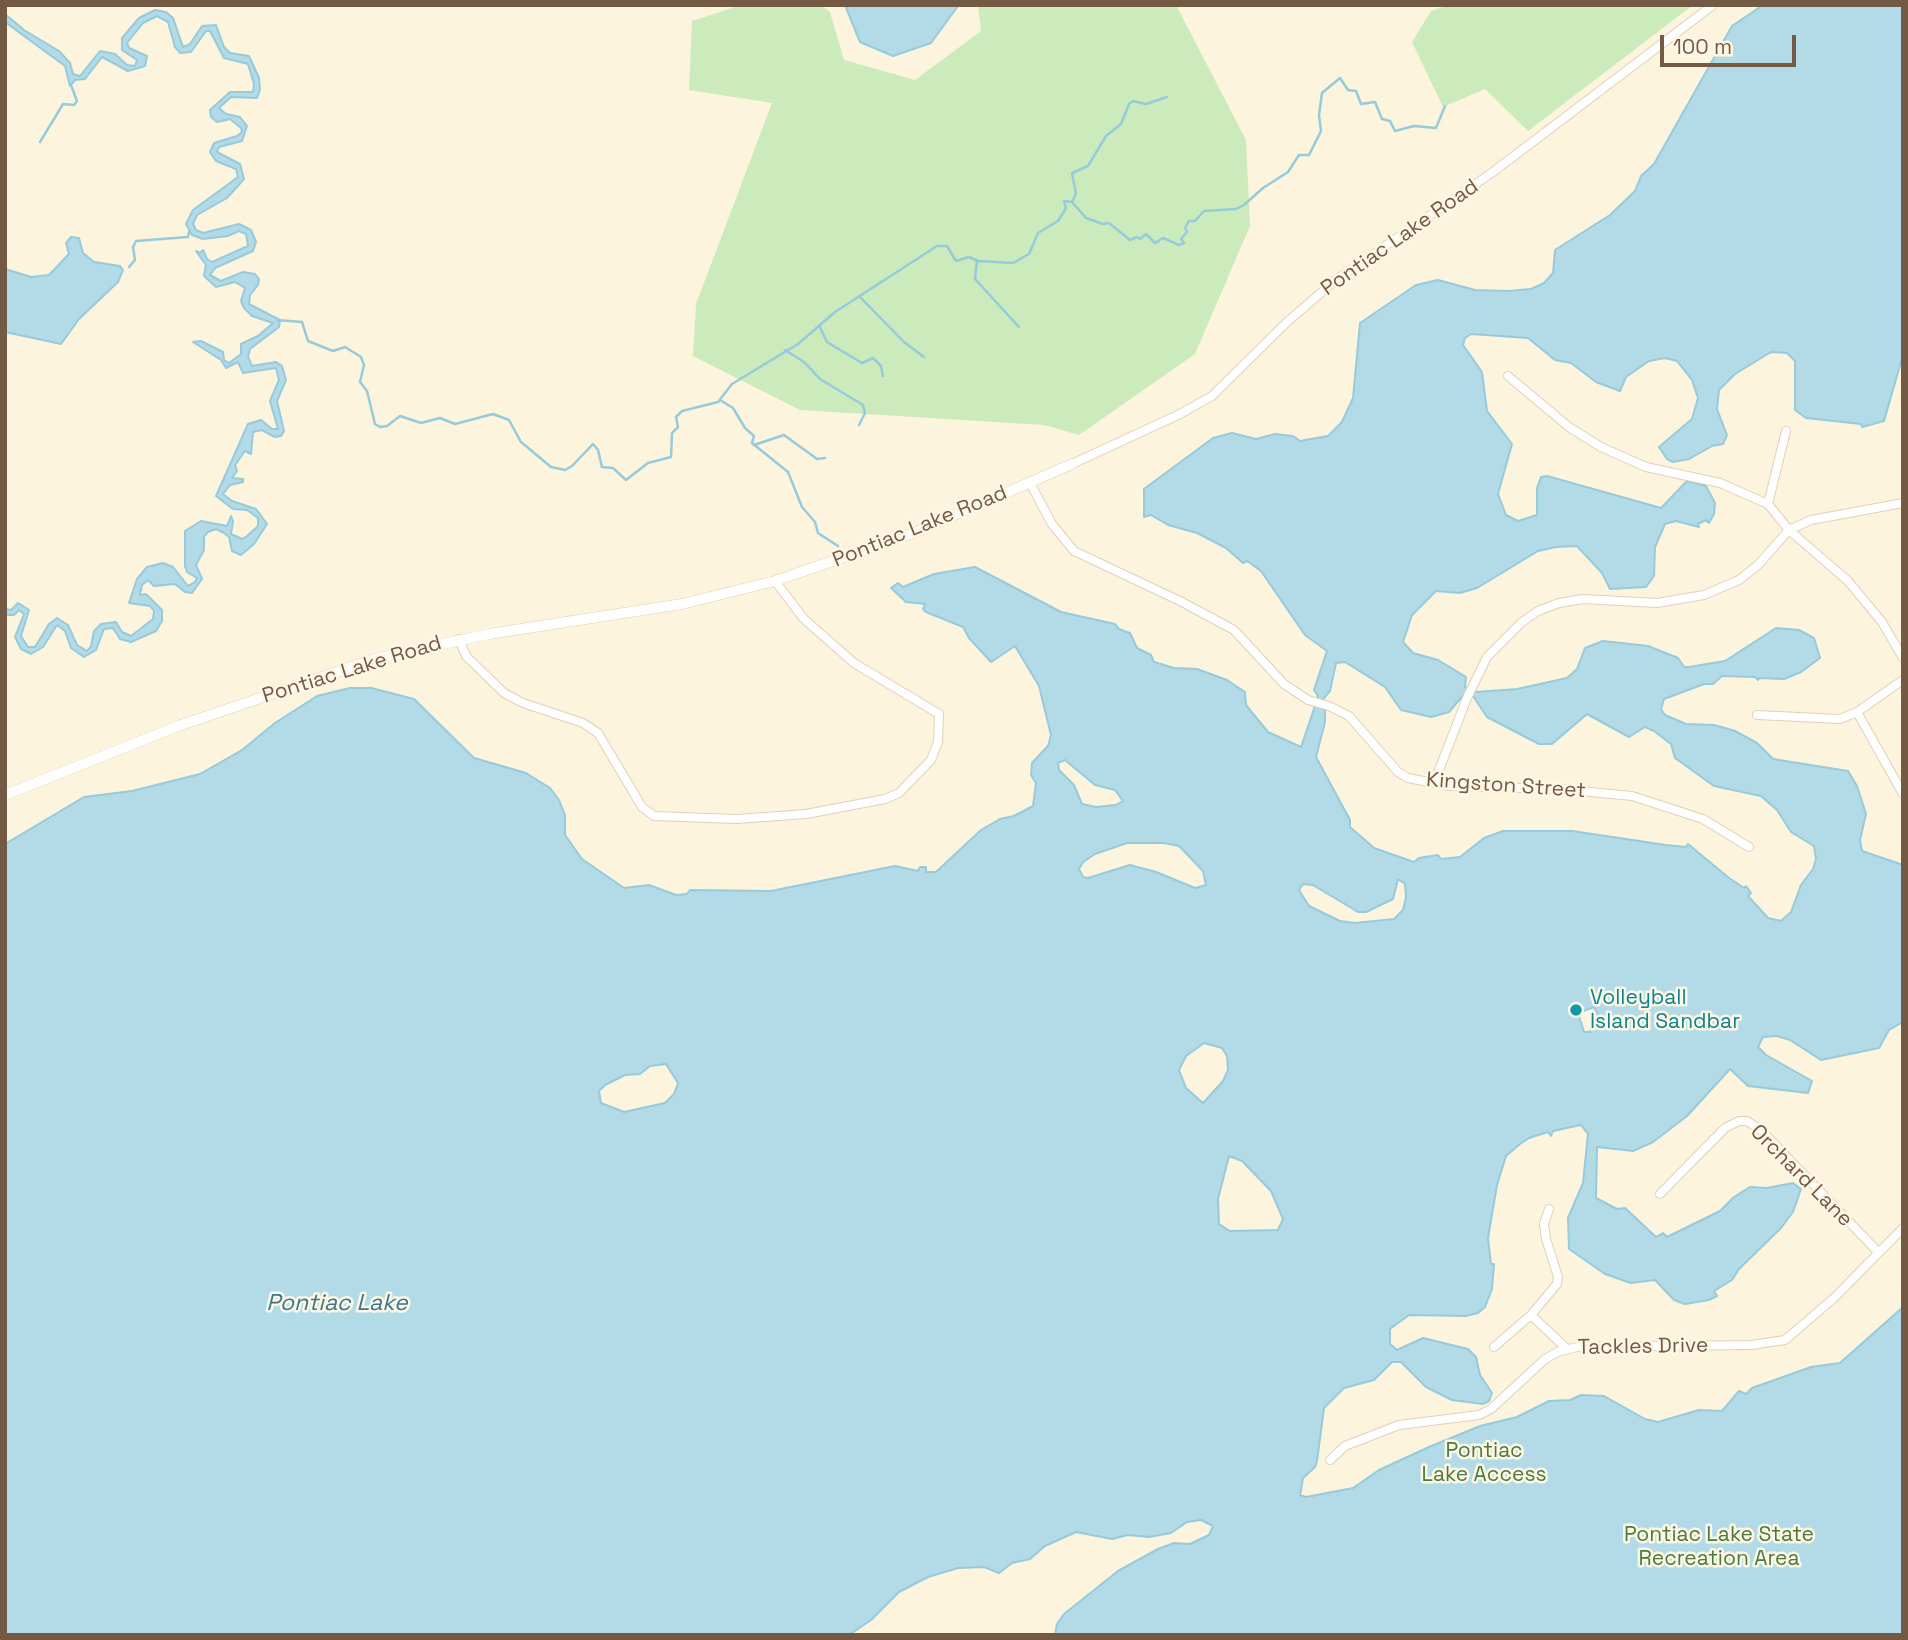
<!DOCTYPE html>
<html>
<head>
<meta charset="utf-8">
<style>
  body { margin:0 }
  #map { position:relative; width:1908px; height:1640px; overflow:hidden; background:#fdf4dd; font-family:"Space Grotesk",sans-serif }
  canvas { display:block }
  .frame { position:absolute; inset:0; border:7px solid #745945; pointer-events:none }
  .scale { position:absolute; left:1660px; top:35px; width:136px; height:32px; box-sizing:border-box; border:4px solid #745945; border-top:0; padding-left:9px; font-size:21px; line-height:24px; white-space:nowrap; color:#745945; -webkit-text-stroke:5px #fff7e5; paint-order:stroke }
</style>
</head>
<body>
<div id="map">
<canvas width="1908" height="1640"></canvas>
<div class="frame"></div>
<div class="scale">100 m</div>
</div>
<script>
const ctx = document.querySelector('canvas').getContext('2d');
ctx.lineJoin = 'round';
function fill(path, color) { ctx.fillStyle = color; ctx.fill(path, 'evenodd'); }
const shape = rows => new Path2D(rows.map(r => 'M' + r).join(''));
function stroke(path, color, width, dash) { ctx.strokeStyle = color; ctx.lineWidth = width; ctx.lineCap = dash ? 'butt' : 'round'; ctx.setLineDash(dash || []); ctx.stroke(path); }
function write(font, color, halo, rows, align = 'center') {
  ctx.font = font + ' "Space Grotesk",sans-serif'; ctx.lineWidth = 5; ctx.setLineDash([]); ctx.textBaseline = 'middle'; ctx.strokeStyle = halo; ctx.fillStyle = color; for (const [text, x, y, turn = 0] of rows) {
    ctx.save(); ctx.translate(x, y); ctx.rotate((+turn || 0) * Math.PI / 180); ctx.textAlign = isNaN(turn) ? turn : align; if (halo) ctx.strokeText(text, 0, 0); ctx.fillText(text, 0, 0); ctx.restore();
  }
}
const green = shape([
  [741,5,820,5,830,12,844,60,915,80,981,31,978,5,1176,5,1246,140,1250,226,1195,354,1079,435,1044,425,800,410,693,356,696,304,772,103,689,90,692,21],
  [1449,5,1693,5,1528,131,1485,89,1443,107,1412,42,1431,11]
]);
const water = shape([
  [845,5,958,5,958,6,931,43,893,56,860,42,845,5],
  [1763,5,1903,5,1903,355,1884,421,1862,427,1861,424,1806,418,1795,410,1795,361,1787,353,1771,352,1735,374,1719,390,1717,409,1727,435,1723,444,1712,446,1689,459,1673,462,1667,459,1659,447,1692,419,1698,398,1692,380,1677,361,1665,358,1649,361,1626,377,1620,391,1596,382,1571,363,1555,360,1528,338,1471,334,1465,338,1463,345,1482,372,1487,411,1512,444,1498,494,1506,515,1518,521,1537,515,1537,488,1541,477,1547,476,1661,508,1687,481,1706,486,1715,503,1714,514,1709,523,1706,520,1698,524,1699,527,1676,521,1665,524,1655,547,1654,576,1646,587,1610,589,1602,573,1577,546,1556,547,1538,551,1477,588,1460,593,1436,591,1412,615,1403,642,1413,653,1438,660,1466,677,1465,687,1476,692,1517,689,1567,678,1577,669,1585,648,1603,641,1648,646,1678,658,1684,667,1689,667,1725,661,1776,628,1799,630,1814,638,1820,658,1801,672,1784,679,1759,678,1758,680,1755,677,1722,676,1713,684,1704,684,1664,699,1661,709,1665,715,1686,724,1714,725,1735,731,1757,743,1773,759,1848,771,1857,786,1866,814,1860,840,1862,851,1903,865,1903,1022,1889,1030,1879,1048,1821,1060,1790,1040,1777,1036,1763,1037,1758,1047,1766,1055,1812,1081,1808,1093,1748,1086,1730,1069,1687,1116,1653,1142,1633,1151,1597,1147,1596,1198,1617,1209,1625,1208,1656,1237,1663,1233,1667,1237,1720,1211,1734,1197,1750,1187,1767,1188,1793,1183,1801,1189,1793,1212,1781,1228,1739,1269,1732,1280,1714,1291,1717,1296,1709,1300,1685,1304,1674,1300,1655,1280,1631,1283,1605,1274,1569,1249,1568,1218,1583,1183,1588,1134,1581,1125,1553,1131,1551,1136,1548,1132,1529,1138,1520,1144,1506,1156,1497,1185,1488,1238,1491,1264,1494,1264,1492,1289,1485,1307,1478,1313,1466,1316,1409,1315,1390,1329,1390,1344,1397,1350,1423,1338,1468,1349,1476,1357,1480,1375,1492,1393,1489,1401,1483,1404,1452,1400,1426,1387,1401,1362,1392,1362,1374,1380,1344,1388,1324,1408,1317,1461,1315,1467,1303,1478,1300,1495,1306,1497,1353,1488,1379,1470,1429,1447,1480,1426,1517,1417,1549,1401,1570,1400,1581,1395,1604,1396,1645,1419,1658,1422,1699,1410,1722,1411,1739,1391,1746,1394,1752,1388,1811,1367,1840,1363,1903,1307,1903,1635,1055,1635,1057,1624,1064,1614,1118,1571,1158,1549,1174,1543,1190,1544,1209,1535,1213,1526,1201,1520,1187,1522,1171,1533,1149,1537,1128,1535,1112,1539,1076,1532,1045,1546,1030,1559,1012,1563,999,1573,984,1567,958,1568,928,1577,899,1592,871,1620,849,1635,5,1635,5,844,84,797,132,791,200,774,242,750,275,723,317,696,350,688,371,688,414,699,474,758,526,773,550,788,559,800,565,815,565,835,582,859,624,888,649,885,676,895,687,894,690,890,771,891,895,866,918,871,920,867,926,867,926,872,936,872,981,830,1000,819,1014,816,1033,806,1036,783,1031,775,1032,763,1048,746,1051,735,1039,686,1015,646,991,662,969,638,963,627,926,612,923,609,925,604,906,602,891,588,898,583,903,587,934,574,975,567,1061,612,1115,624,1119,629,1130,633,1137,648,1151,655,1154,662,1174,668,1197,669,1227,680,1245,692,1246,705,1268,732,1301,747,1315,706,1318,696,1314,690,1327,651,1305,635,1261,571,1247,561,1243,563,1226,548,1197,533,1168,525,1151,515,1144,517,1144,489,1213,438,1232,433,1256,439,1275,434,1293,436,1300,441,1328,436,1342,422,1353,398,1360,323,1416,285,1438,280,1475,290,1508,291,1531,289,1544,283,1553,273,1555,250,1610,215,1635,191,1641,176,1654,164,1732,26,1763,5],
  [1345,662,1385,687,1401,710,1431,717,1449,712,1465,693,1473,696,1487,717,1539,744,1552,744,1587,714,1629,737,1645,727,1654,731,1671,744,1675,758,1714,786,1761,796,1777,810,1791,832,1814,846,1816,859,1813,869,1801,885,1791,912,1781,921,1768,918,1748,896,1751,893,1746,886,1744,888,1729,878,1688,844,1686,847,1666,845,1572,831,1503,831,1484,838,1460,857,1441,859,1438,855,1419,858,1414,862,1374,848,1350,827,1350,820,1316,757,1325,722,1325,710,1321,708,1324,698,1330,691,1336,663,1345,662],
  [1065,760,1095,785,1115,790,1123,801,1116,805,1096,807,1082,804,1074,785,1059,770,1058,763,1065,760],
  [1127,843,1164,843,1179,846,1203,871,1206,885,1195,888,1156,872,1130,865,1088,878,1083,877,1079,869,1083,862,1095,854,1127,843],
  [1398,879,1405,884,1406,897,1403,910,1394,919,1355,923,1340,921,1309,906,1299,890,1303,884,1313,885,1358,912,1366,912,1393,899,1398,879],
  [1594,1007,1598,1015,1592,1022,1590,1032,1584,1032,1578,1013,1594,1007],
  [1204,1043,1222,1048,1227,1056,1228,1070,1223,1081,1203,1103,1186,1088,1179,1070,1186,1056,1204,1043],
  [666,1064,678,1083,674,1094,665,1103,624,1112,601,1103,599,1091,605,1085,625,1075,640,1074,650,1066,666,1064],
  [1229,1156,1242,1161,1271,1191,1283,1219,1278,1230,1230,1231,1219,1224,1218,1199,1229,1156],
  [155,10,166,12,173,18,183,47,190,44,202,26,216,25,224,47,230,53,249,56,259,78,260,90,257,98,231,97,219,108,226,114,240,117,247,126,242,141,219,147,217,152,240,164,244,179,227,198,197,215,193,224,196,230,203,233,239,224,251,230,256,242,253,251,215,268,210,275,221,281,243,272,255,274,259,279,258,285,250,295,249,304,280,320,279,327,250,349,248,356,252,366,276,362,282,366,286,380,277,401,284,431,281,436,275,437,262,430,253,432,251,454,245,451,235,465,237,471,232,478,243,479,243,482,230,485,223,494,232,501,256,509,267,524,254,544,241,555,232,551,229,537,224,533,216,529,208,532,204,537,204,550,196,565,202,579,192,593,185,592,175,584,154,586,148,580,142,585,140,595,146,594,162,610,162,621,156,631,131,642,120,639,113,628,104,629,96,650,84,657,71,648,65,631,57,625,43,647,31,654,21,649,15,637,24,614,19,610,14,615,5,615,5,609,11,610,18,603,29,610,21,636,28,647,35,647,49,624,57,618,68,625,77,645,87,651,91,646,94,631,101,624,116,622,122,632,131,636,153,619,154,611,150,606,129,603,137,579,147,567,163,563,173,567,188,586,195,582,197,578,187,572,185,566,185,531,201,521,227,526,231,516,233,521,231,534,242,539,246,537,258,526,258,518,247,510,233,509,216,496,248,424,261,420,272,429,278,429,270,401,279,380,276,368,243,373,238,362,226,368,221,360,193,342,201,341,223,352,224,360,229,363,241,354,241,344,258,336,273,323,252,316,244,308,241,301,245,288,235,282,216,287,204,276,206,265,196,251,200,253,203,250,207,259,212,262,248,246,246,234,239,231,228,236,203,239,192,235,186,224,193,210,238,177,236,169,216,161,210,152,214,143,237,136,242,132,241,128,230,119,217,122,211,117,210,110,230,92,253,92,254,84,248,64,224,58,210,31,206,31,191,52,180,53,175,47,168,22,157,16,143,23,127,43,129,48,147,56,145,66,128,71,102,57,85,79,75,80,70,86,65,66,5,22,5,14,24,30,59,51,70,63,73,74,80,76,100,51,115,54,127,65,135,66,137,60,122,50,122,38,139,18,155,10],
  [71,237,79,238,83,253,94,262,120,266,123,270,118,282,79,319,61,344,5,332,5,269,31,277,49,275,69,254,66,243,71,237]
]);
const stream = shape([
  [40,142,63,104,74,105,77,101,71,85],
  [1072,202,1086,218,1103,224,1109,223,1130,240,1137,237,1140,239,1146,234,1155,243,1163,238,1179,245,1184,243,1181,239,1187,232,1185,228,1189,221,1195,221,1204,211,1236,209,1244,205,1263,188,1288,172,1299,155,1309,155,1321,131,1319,115,1322,93,1340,78,1348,90,1356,91,1361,104,1375,102,1382,119,1390,121,1395,131,1414,126,1436,128,1445,106],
  [1072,202,1076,194,1072,173,1088,166,1106,136,1121,124,1129,104,1133,101,1146,104,1167,97],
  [977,260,975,279,1019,327],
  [129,267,135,260,133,247,136,241,188,237,189,232],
  [860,297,904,342,924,357],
  [277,320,302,322,308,341,333,351,345,347,361,357,364,365,360,382,367,391,375,424,380,427,387,426,400,416,421,423,440,418,455,424,493,414,509,420,521,442,551,467,565,470,572,466,593,444,598,450,602,467,613,468,626,480,648,463,671,457,672,433,678,427,676,417,682,411,718,402,732,384,798,344,835,312,937,246,947,246,956,261,969,257,978,261,1013,263,1029,254,1038,233,1058,221,1066,208,1064,201,1072,202],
  [819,325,827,342,862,363,873,358,881,366,883,376],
  [785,350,804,362,820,379,863,405,865,413,859,425],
  [720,400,733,408,745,428,754,436,752,443,788,472,802,507,815,522,818,533,838,546],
  [754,445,784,435,817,459,825,458]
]);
const minor = shape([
  [1508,376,1569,427,1601,447,1646,467,1720,483,1768,504,1789,530,1848,581,1882,622,1903,658],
  [1072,464,1180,414,1212,396,1287,322,1337,279,1493,172,1713,5],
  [1030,483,1052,524,1074,551,1182,602,1234,630,1284,684,1308,700,1329,706,1349,716,1398,772,1408,778,1449,786,1560,789,1632,796,1703,819,1749,847],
  [1768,504,1786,431],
  [459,639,466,656,504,693,523,703,583,723,598,733,642,807,654,816,737,819,806,814,885,799,899,793,931,760,938,742,939,714,854,663,804,619,775,581],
  [1857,712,1903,794],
  [1757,715,1840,719,1857,712,1903,680],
  [1434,783,1467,698,1487,657,1522,622,1538,611,1559,603,1583,599,1657,603,1704,595,1739,580,1758,565,1789,530,1811,520,1903,503],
  [1660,1194,1725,1128,1739,1121,1747,1121,1762,1131,1878,1252],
  [1531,1315,1567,1349],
  [1494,1347,1531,1315,1557,1284,1558,1277,1546,1239,1544,1224,1549,1209],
  [1330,1460,1345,1446,1399,1425,1479,1415,1491,1409,1544,1360,1557,1352,1577,1347,1751,1345,1785,1340,1834,1298,1903,1228]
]);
const tertiary = shape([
  [5,795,178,726,375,659,489,634,682,604,775,581,916,532,1072,464]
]);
const markers = [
  [1576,1010,7,"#0f9aa8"]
];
const streetNames = [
  ["Pontiac Lake Road",1400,238,-35],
  ["Pontiac Lake Road",920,527,-22],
  ["Pontiac Lake Road",352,670,-17],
  ["Kingston Street",1506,786,4],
  ["Orchard Lane",1801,1176,45],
  ["Tackles Drive",1643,1347,-1]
];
const cultureNames = [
  ["Volleyball",1590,998],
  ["Island Sandbar",1590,1022]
];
const parkNames = [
  ["Pontiac",1484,1451],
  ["Lake Access",1484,1475],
  ["Pontiac Lake State",1719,1535],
  ["Recreation Area",1719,1559]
];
const waterNames = [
  ["Pontiac Lake",337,1304]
];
fill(green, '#cbebbc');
fill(water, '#b2dbe7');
stroke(water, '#97cada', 2);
stroke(stream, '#97cada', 2.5);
stroke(minor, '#e1d0ba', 10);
stroke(tertiary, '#e1d0ba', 11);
stroke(minor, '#fff', 8);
stroke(tertiary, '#fff', 10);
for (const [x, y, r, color] of markers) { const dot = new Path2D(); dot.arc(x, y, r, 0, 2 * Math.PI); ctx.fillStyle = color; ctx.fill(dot); stroke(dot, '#fff7e5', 2.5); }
write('21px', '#745945', '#fff7e5', streetNames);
write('21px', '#0d838f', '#fff7e5', cultureNames, 'left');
write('21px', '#4a7b3c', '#fff7e5', parkNames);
write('italic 23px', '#3d7789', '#fff7e5', waterNames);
</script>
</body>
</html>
